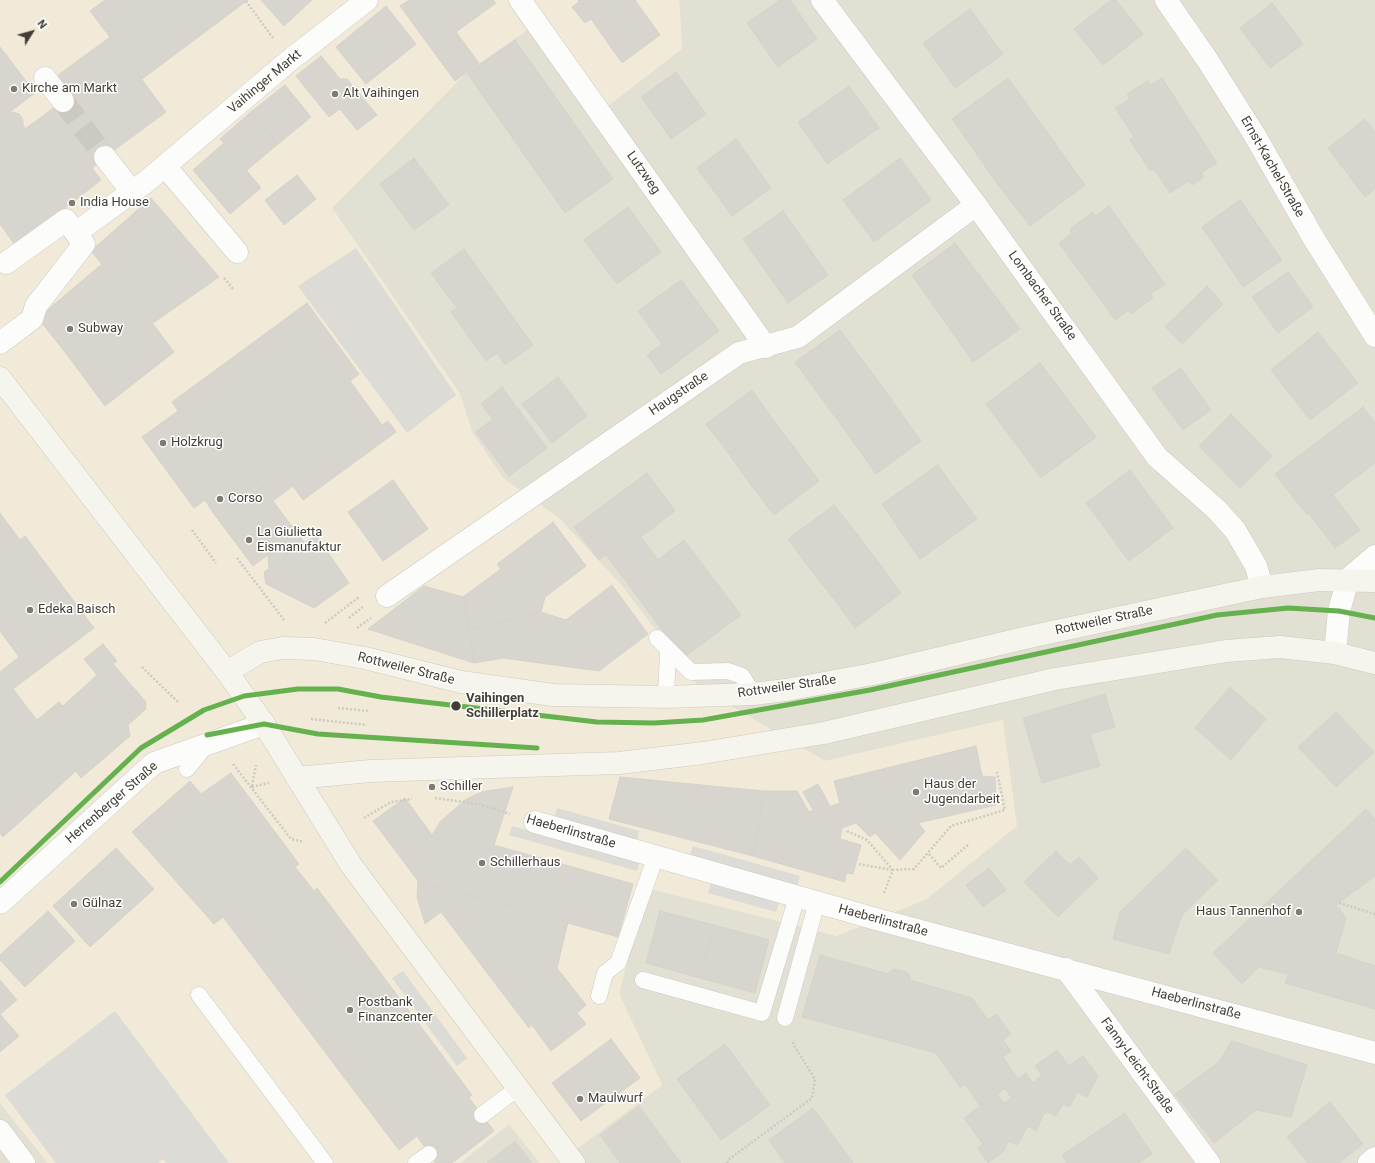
<!DOCTYPE html>
<html>
<head>
<meta charset="utf-8">
<style>
  body { margin:0 }
  #map { position:relative; width:1375px; height:1163px; overflow:hidden; background:#eeece6; font-family:Roboto,sans-serif }
  canvas { display:block }
  .north { position:absolute; left:12px; top:12px; width:40px; height:40px; -webkit-text-stroke:3px #fff; paint-order:stroke; rotate:53deg; font-size:11px; font-weight:700; line-height:16px; text-align:center; color:#423e33 }
  .north::after { content:''; display:block; margin:auto; width:14px; height:18px; background:#423e33; clip-path:polygon(50% 0,100% 100%,50% 72%,0 100%) }
</style>
</head>
<body>
<div id="map">
<canvas width="1375" height="1163"></canvas>
<div class="north">N</div>
</div>
<script>
const ctx = document.querySelector('canvas').getContext('2d');
ctx.lineJoin = 'round';
function fill(path, color) { ctx.fillStyle = color; ctx.fill(path, 'evenodd'); }
const shape = rows => new Path2D(rows.map(r => 'M' + r).join(''));
function stroke(path, color, width, dash) { ctx.strokeStyle = color; ctx.lineWidth = width; ctx.lineCap = dash ? 'butt' : 'round'; ctx.setLineDash(dash || []); ctx.stroke(path); }
function write(font, color, halo, rows, align = 'center') {
  ctx.font = font + ' Roboto,sans-serif'; ctx.lineWidth = 3; ctx.setLineDash([]); ctx.textBaseline = 'middle'; ctx.strokeStyle = halo; ctx.fillStyle = color; for (const [text, x, y, turn = 0] of rows) {
    ctx.save(); ctx.translate(x, y); ctx.rotate((+turn || 0) * Math.PI / 180); ctx.textAlign = isNaN(turn) ? turn : align; if (halo) ctx.strokeText(text, 0, 0); ctx.fillText(text, 0, 0); ctx.restore();
  }
}
const residential = shape([
  [679,0,1375,0,1375,1163,558,1163,662,1085,619,994,646,887,837,936,1003,720,825,761,700,688,622,586,559,518,503,478,472,432,460,394,332,208,466,73,536,23,682,49],
  [0,1103,48,1163,0,1163],
  [509,1124,540,1163,460,1163]
]);
const commercial = shape([
  [0,0,679,0,682,49,599,113,536,24,466,73,332,208,460,394,472,432,503,478,559,518,622,586,700,688,825,761,1003,720,1017,826,927,899,837,936,646,888,619,994,662,1085,558,1163,540,1163,509,1124,460,1163,48,1163,0,1103]
]);
const parking = shape([
  [356,248,456,395,407,433,298,286],
  [557,808,639,831,636,842,554,819],
  [512,826,639,862,637,871,509,835],
  [693,846,800,876,797,887,689,857],
  [712,880,780,899,776,912,708,893],
  [403,971,467,1058,457,1066,392,978],
  [115,1011,229,1163,166,1163,163,1159,158,1163,56,1163,5,1095]
]);
const building = shape([
  [105,0,156,0,189,44,142,79,90,11,105,0],
  [156,0,248,0,189,44,156,0],
  [261,0,312,0,284,26,261,0],
  [409,0,493,0,496,3,456,32,479,63,455,81,400,6,409,0],
  [578,0,635,0,660,35,622,63,591,19,585,23,572,7,579,2,578,0],
  [780,0,790,0,817,39,778,67,747,23,780,0],
  [1111,0,1116,0,1143,34,1103,65,1074,29,1111,0],
  [1272,3,1303,44,1270,68,1240,28,1272,3],
  [386,6,416,44,366,84,336,47,386,6],
  [970,9,1003,54,955,88,923,43,970,9],
  [110,37,166,112,113,151,57,76,110,37],
  [515,40,545,82,497,116,467,73,515,40],
  [0,47,7,56,0,61,0,47],
  [7,56,35,93,7,114,13,112,19,114,23,119,23,125,25,129,71,95,113,151,92,168,101,180,65,208,9,132,0,139,0,61,7,56],
  [321,56,340,79,347,79,377,115,357,130,340,109,329,117,296,76,321,56],
  [676,72,706,114,671,139,641,97,676,72],
  [1008,78,1055,143,999,186,952,119,1008,78],
  [1162,78,1217,163,1201,173,1204,177,1192,185,1189,181,1170,193,1154,169,1150,171,1130,140,1134,137,1115,108,1130,99,1127,94,1148,81,1151,85,1162,78],
  [545,82,583,136,535,170,497,116,545,82],
  [285,85,311,117,278,144,251,112,285,85],
  [849,86,879,128,827,164,798,122,849,86],
  [251,112,278,144,247,170,220,139,251,112],
  [1365,119,1375,132,1375,189,1365,197,1328,148,1365,119],
  [9,132,38,171,0,200,0,139,9,132],
  [583,136,613,179,565,213,535,170,583,136],
  [736,139,771,188,732,216,697,168,736,139],
  [224,143,261,188,230,214,193,170,224,143],
  [1055,143,1085,185,1030,226,999,186,1055,143],
  [414,158,449,205,414,230,380,184,414,158],
  [900,158,931,200,874,242,843,200,900,158],
  [38,171,65,208,15,245,0,224,0,200,38,171],
  [297,175,316,199,284,225,265,200,297,175],
  [151,198,219,277,153,323,139,305,68,356,38,318,102,264,91,251,151,198],
  [1240,200,1261,230,1222,256,1202,227,1240,200],
  [1109,206,1165,284,1150,294,1153,298,1131,314,1129,310,1115,320,1059,243,1072,233,1070,229,1093,212,1096,216,1109,206],
  [628,207,661,252,617,284,584,240,628,207],
  [783,211,828,275,788,303,743,239,783,211],
  [1261,230,1282,260,1243,287,1222,256,1261,230],
  [955,243,1020,329,973,362,912,275,955,243],
  [464,249,489,284,457,308,431,273,464,249],
  [1288,272,1313,307,1278,333,1252,297,1288,272],
  [681,280,719,331,661,374,647,355,662,344,638,311,681,280],
  [489,284,533,345,505,365,497,353,486,361,451,312,489,284],
  [1207,286,1223,304,1182,344,1165,327,1207,286],
  [307,303,359,374,350,381,382,425,388,421,396,432,303,500,293,486,273,501,258,481,214,514,205,500,194,508,142,437,178,411,172,402,307,303],
  [139,305,174,352,105,406,68,356,139,305],
  [840,330,861,358,815,390,795,362,840,330],
  [1318,332,1358,383,1310,420,1271,370,1318,332],
  [861,358,881,385,836,418,815,390,861,358],
  [1040,363,1096,437,1041,478,986,404,1040,363],
  [1181,368,1211,410,1183,430,1152,388,1181,368],
  [558,377,587,416,552,443,522,404,558,377],
  [881,385,901,413,856,446,836,418,881,385],
  [502,387,547,448,509,476,476,432,493,419,481,404,502,387],
  [752,390,774,421,729,454,706,424,752,390],
  [1363,407,1375,423,1375,463,1307,515,1275,474,1363,407],
  [901,413,921,441,876,474,856,446,901,413],
  [1231,414,1272,456,1240,488,1199,446,1231,414],
  [774,421,797,451,751,485,729,454,774,421],
  [797,451,819,481,774,515,751,485,797,451],
  [938,465,957,492,901,532,882,504,938,465],
  [1130,470,1173,528,1129,561,1086,503,1130,470],
  [647,473,675,511,641,537,658,560,627,583,606,555,599,560,574,527,647,473],
  [393,480,428,529,383,561,348,512,393,480],
  [258,481,297,533,253,566,214,514,258,481],
  [957,492,977,519,920,559,901,532,957,492],
  [1333,495,1360,530,1335,548,1309,513,1333,495],
  [834,505,857,534,810,569,788,539,834,505],
  [0,513,20,540,25,536,94,628,13,689,0,672,19,657,0,631,0,513],
  [553,522,586,566,545,597,541,612,469,630,463,597,501,569,497,564,553,522],
  [297,533,305,543,269,568,268,555,297,533],
  [857,534,879,563,833,598,810,569,857,534],
  [316,535,349,583,314,608,266,584,264,572,316,535],
  [684,540,741,615,683,658,627,583,684,540],
  [879,563,901,593,855,628,833,598,879,563],
  [612,585,648,634,599,671,503,658,474,663,469,630,541,612,566,620,612,585],
  [424,586,463,597,474,663,368,629,424,586],
  [103,644,117,661,113,664,146,702,146,709,128,725,130,736,81,778,37,720,59,702,63,706,97,675,84,659,103,644],
  [0,672,76,771,3,837,0,833,0,672],
  [1230,687,1266,719,1231,760,1195,728,1230,687],
  [1105,694,1115,727,1090,734,1100,766,1042,783,1023,718,1105,694],
  [1336,712,1374,752,1336,787,1298,747,1336,712],
  [976,746,982,776,995,777,996,805,918,823,925,831,900,860,875,833,870,837,856,823,842,828,831,806,840,803,834,781,976,746],
  [231,773,299,864,295,867,314,891,317,888,472,1095,469,1098,494,1131,452,1163,436,1163,417,1136,399,1150,223,917,214,924,132,832,190,781,201,794,231,773],
  [620,777,763,791,760,819,753,856,609,819,620,777],
  [818,784,842,828,840,839,861,845,853,874,846,873,845,882,753,856,760,819,763,791,797,791,809,812,813,810,803,792,818,784],
  [513,787,494,845,633,884,618,937,418,881,373,821,405,798,432,835,440,822,465,800,481,792,513,787],
  [1366,809,1375,819,1375,876,1336,905,1346,918,1336,953,1375,966,1375,1009,1285,983,1288,974,1259,967,1242,984,1213,953,1366,809],
  [116,848,154,889,90,947,53,906,116,848],
  [1186,848,1218,880,1182,915,1169,954,1113,939,1120,912,1186,848],
  [1056,851,1070,865,1079,857,1098,878,1058,917,1024,882,1056,851],
  [989,868,1006,890,983,907,966,885,989,868],
  [418,881,568,922,557,968,586,1005,577,1013,586,1024,551,1051,532,1025,529,1028,441,912,425,924,417,897,418,881],
  [48,911,75,941,25,987,0,960,0,955,48,911],
  [660,911,714,925,700,978,646,963,660,911],
  [714,925,769,940,755,993,700,978,714,925],
  [820,955,888,974,890,971,894,969,907,972,910,976,910,980,972,998,988,1020,996,1014,1011,1034,1003,1040,1011,1051,1003,1057,1018,1079,980,1106,965,1084,960,1087,936,1053,802,1017,820,955],
  [0,980,17,1000,0,1014,0,980],
  [0,1014,19,1036,0,1052,0,1014],
  [611,1039,640,1078,581,1121,552,1083,611,1039],
  [1232,1041,1307,1065,1291,1117,1256,1110,1214,1143,1175,1094,1219,1062,1232,1041],
  [725,1044,770,1105,721,1140,677,1079,725,1044],
  [1057,1050,1069,1066,1083,1056,1098,1076,1087,1097,1077,1092,1070,1107,1063,1104,1056,1116,1048,1112,1044,1114,1036,1131,1028,1126,1017,1145,1008,1141,1004,1151,988,1163,978,1148,983,1144,964,1118,997,1094,1003,1103,1012,1098,1004,1088,1026,1073,1033,1083,1042,1075,1035,1066,1057,1050],
  [1330,1102,1363,1144,1339,1163,1308,1163,1287,1137,1330,1102],
  [639,1106,681,1163,620,1163,600,1135,639,1106],
  [813,1108,853,1163,785,1163,769,1140,813,1108],
  [1125,1113,1152,1154,1139,1163,1067,1163,1062,1155,1125,1113],
  [515,1141,532,1163,487,1163,515,1141]
]);
const pedestrianTunnel = shape([
  [63,101,105,157]
]);
const path = shape([
  [246,1,273,38],
  [224,278,234,290],
  [192,530,216,563],
  [237,558,284,620],
  [349,618,363,607],
  [325,623,359,597],
  [357,628,371,618],
  [142,667,179,703],
  [338,708,368,711],
  [311,719,367,725],
  [233,764,291,839,304,842],
  [252,786,256,765],
  [252,787,269,783],
  [435,798,479,804,510,814],
  [364,818,391,802,412,799],
  [847,831,867,840,893,870],
  [929,854,941,868,968,845],
  [859,864,892,870],
  [884,893,893,870,914,869,951,826,1005,810,997,772],
  [1339,903,1375,914],
  [727,1163,728,1160,812,1098,815,1079,793,1044,794,1040]
]);
const service = shape([
  [657,638,691,672,728,671,742,676,753,694],
  [666,697,668,651],
  [187,769,205,747],
  [643,980,762,1013,797,897],
  [199,995,325,1163],
  [599,996,605,973,618,963,656,856],
  [785,1018,817,902],
  [482,1115,518,1088],
  [416,1163,429,1154]
]);
const pedestrian = shape([
  [45,78,63,101],
  [105,157,132,192],
  [165,166,237,252],
  [77,232,147,181,290,60,367,0],
  [0,343,32,319,36,306,84,244,66,220,6,263]
]);
const minor = shape([
  [520,0,766,347],
  [822,0,976,205,1157,457,1216,509,1235,530,1256,566,1262,587],
  [1166,0,1208,61,1254,134,1314,239,1375,336],
  [387,596,739,353,798,337,976,205],
  [1335,653,1339,611,1348,579,1375,556],
  [535,822,876,919,1375,1053],
  [0,903,154,763,264,724],
  [1066,969,1209,1163],
  [0,1131,24,1163],
  [1369,1163,1375,1158]
]);
const secondary = shape([
  [0,378,227,672,264,724,351,865,574,1163],
  [227,672,260,652,283,648,314,649,365,658,461,682,553,695,666,697,753,694,786,690,873,674,1029,637,1262,587,1319,580,1375,581],
  [297,778,370,771,619,763,703,753,824,733,1055,679,1226,651,1280,647,1335,653,1375,663]
]);
const rail1 = shape([
  [207,735,264,724,318,734,537,748],
  [0,882,141,748,204,710,244,696,298,689,338,689,381,697,597,722,654,723,703,720,870,690,1217,615,1288,608,1339,611,1375,618]
]);
const markers = [
  [14,89,4,"#7e7b72"],
  [335,94,4,"#7e7b72"],
  [72,203,4,"#7e7b72"],
  [70,329,4,"#7e7b72"],
  [163,443,4,"#7e7b72"],
  [220,499,4,"#7e7b72"],
  [249,540,4,"#7e7b72"],
  [30,610,4,"#7e7b72"],
  [456,706,5.5,"#423e33"],
  [432,787,4,"#7e7b72"],
  [916,792,4,"#7e7b72"],
  [482,863,4,"#7e7b72"],
  [74,904,4,"#7e7b72"],
  [1299,912,4,"#7e7b72"],
  [350,1010,4,"#7e7b72"],
  [580,1099,4,"#7e7b72"]
];
const streetNames = [
  ["Vaihinger Markt",265,82,-40],
  ["Ernst-Kachel-Straße",1272,167,60],
  ["Lutzweg",643,173,55],
  ["Lombacher Straße",1042,296,54],
  ["Haugstraße",679,394,-34],
  ["Rottweiler Straße",1104,621,-12],
  ["Rottweiler Straße",406,669,14],
  ["Rottweiler Straße",787,687,-8],
  ["Herrenberger Straße",112,803,-41],
  ["Haeberlinstraße",571,832,16],
  ["Haeberlinstraße",883,921,15],
  ["Haeberlinstraße",1196,1004,15],
  ["Fanny-Leicht-Straße",1137,1066,54]
];
const poiNames = [
  ["Kirche am Markt",22,89],
  ["Alt Vaihingen",343,94],
  ["India House",80,203],
  ["Subway",78,329],
  ["Holzkrug",171,443],
  ["Corso",228,499],
  ["La Giulietta",257,533],
  ["Eismanufaktur",257,548],
  ["Edeka Baisch",38,610],
  ["Haus der",924,785],
  ["Jugendarbeit",924,800],
  ["Schiller",440,787],
  ["Schillerhaus",490,863],
  ["Gülnaz",82,904],
  ["Haus Tannenhof",1291,912,"right"],
  ["Postbank",358,1003],
  ["Finanzcenter",358,1018],
  ["Maulwurf",588,1099]
];
const stopNames = [
  ["Vaihingen",466,699],
  ["Schillerplatz",466,714]
];
fill(residential, '#e2dfd3');
fill(commercial, '#f1ead8');
fill(parking, '#dddbd6');
fill(building, '#d7d5ce');
stroke(building, '#d6d3cc', 1);
stroke(pedestrianTunnel, '#ccc9c2', 22, [22, 11]);
stroke(service, '#cccac4', 17);
stroke(pedestrian, '#cccac4', 23);
stroke(minor, '#cccac4', 23);
stroke(secondary, '#cdcabd', 23);
stroke(path, '#cccac5', 2.5, [2, 2]);
stroke(service, '#fcfcfb', 16);
stroke(pedestrian, '#fcfcfb', 22);
stroke(minor, '#fcfcfb', 22);
stroke(secondary, '#f5f4ed', 22);
stroke(rail1, '#65b14e', 5);
for (const [x, y, r, color] of markers) { const dot = new Path2D(); dot.arc(x, y, r, 0, 2 * Math.PI); ctx.fillStyle = color; ctx.fill(dot); stroke(dot, '#fff', 1.5); }
write('13px', '#423e33', '#fff', streetNames);
write('13px', '#423e33', '#fff', poiNames, 'left');
write('bold 13px', '#423e33', '#fff', stopNames, 'left');
</script>
</body>
</html>
